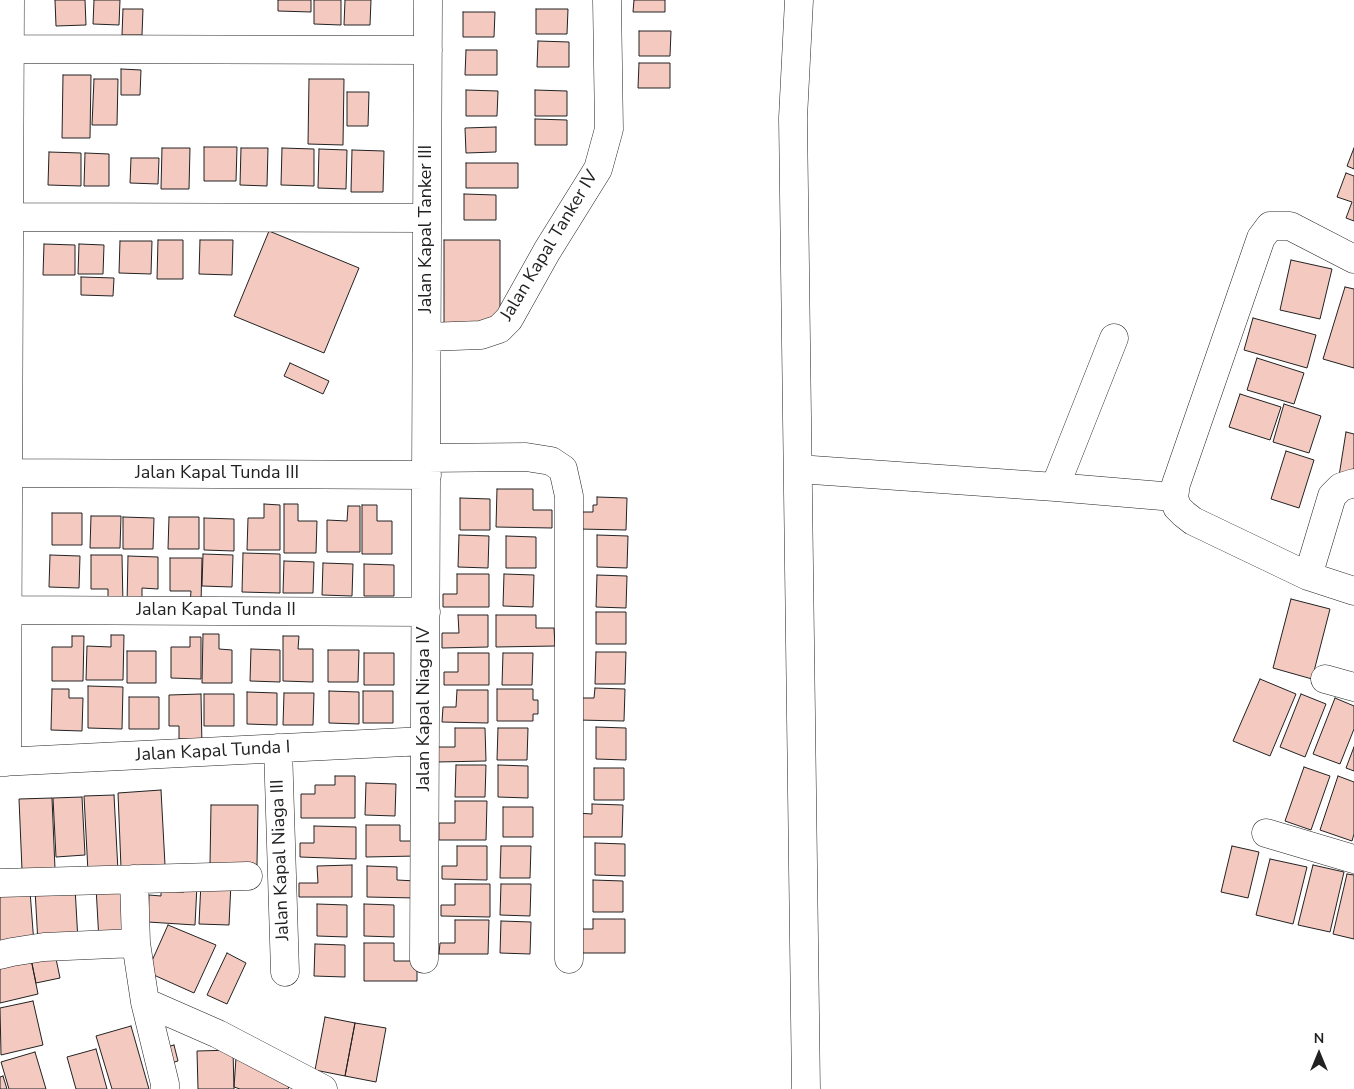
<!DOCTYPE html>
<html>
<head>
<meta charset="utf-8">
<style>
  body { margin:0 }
  #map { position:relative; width:1354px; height:1089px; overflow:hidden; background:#fff; font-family:"Nunito Sans",sans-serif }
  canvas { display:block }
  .north { position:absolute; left:1294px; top:1029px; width:50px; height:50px; -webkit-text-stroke:4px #fff; paint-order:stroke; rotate:0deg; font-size:14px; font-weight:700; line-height:20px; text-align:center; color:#222 }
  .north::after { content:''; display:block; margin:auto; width:18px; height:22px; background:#222; clip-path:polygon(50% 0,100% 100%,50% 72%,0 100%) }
</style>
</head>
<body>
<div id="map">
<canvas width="1354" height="1089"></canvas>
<div class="north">N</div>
</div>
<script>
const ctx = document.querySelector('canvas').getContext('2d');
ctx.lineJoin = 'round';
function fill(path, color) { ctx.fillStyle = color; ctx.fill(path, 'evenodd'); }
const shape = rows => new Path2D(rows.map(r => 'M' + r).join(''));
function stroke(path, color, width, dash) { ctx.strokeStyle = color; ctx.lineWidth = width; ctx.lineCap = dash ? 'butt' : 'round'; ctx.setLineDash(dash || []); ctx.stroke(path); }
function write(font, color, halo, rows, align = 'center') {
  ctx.font = font + ' "Nunito Sans",sans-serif'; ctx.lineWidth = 4; ctx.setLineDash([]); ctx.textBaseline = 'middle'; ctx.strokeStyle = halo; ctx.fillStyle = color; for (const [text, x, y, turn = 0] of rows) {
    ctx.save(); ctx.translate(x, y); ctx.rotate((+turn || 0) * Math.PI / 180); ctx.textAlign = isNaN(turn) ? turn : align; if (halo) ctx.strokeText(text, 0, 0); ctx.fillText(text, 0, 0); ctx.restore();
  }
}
const building = shape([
  [55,0,85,0,86,25,56,26,55,0],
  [94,0,120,0,119,25,93,24,94,0],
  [278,0,311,0,311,12,278,11,278,0],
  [314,0,341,0,341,25,314,24,314,0],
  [345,0,371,0,370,25,344,25,345,0],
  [634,0,665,0,665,12,633,12,634,0],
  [123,9,143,9,142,35,122,35,123,9],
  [536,9,568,9,567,34,536,34,536,9],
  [463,12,495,12,494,37,463,37,463,12],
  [639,31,671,31,670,56,639,56,639,31],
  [538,41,569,42,569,67,537,67,538,41],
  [466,50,497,50,497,75,465,75,466,50],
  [639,63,670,63,670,88,638,88,639,63],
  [121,69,141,70,140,95,121,95,121,69],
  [63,75,91,75,90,138,62,138,63,75],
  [94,79,118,79,117,125,92,125,94,79],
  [309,79,344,79,343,145,308,144,309,79],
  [466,90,498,91,497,116,466,116,466,90],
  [535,90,567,91,567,116,535,116,535,90],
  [347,92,369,92,368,126,347,126,347,92],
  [535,119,567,120,567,145,535,145,535,119],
  [496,127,496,152,466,153,465,128,496,127],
  [204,147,237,147,236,181,204,181,204,147],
  [162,148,190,148,189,189,161,189,162,148],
  [241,148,268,148,267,186,240,185,241,148],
  [282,148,314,149,314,186,281,185,282,148],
  [1354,148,1354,169,1347,166,1354,148],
  [319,149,347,150,346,189,318,188,319,149],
  [352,150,384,151,383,192,351,192,352,150],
  [49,152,81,153,81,186,48,185,49,152],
  [85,153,109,154,109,186,84,186,85,153],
  [131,158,159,158,158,184,130,183,131,158],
  [466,163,518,163,518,188,466,188,466,163],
  [1346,173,1354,176,1354,221,1346,218,1352,202,1337,197,1346,173],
  [464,194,496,195,496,220,464,220,464,194],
  [269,231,359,268,324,353,234,316,269,231],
  [158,240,183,240,183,279,157,279,158,240],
  [200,240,233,240,232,275,199,274,200,240],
  [444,240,500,240,500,324,444,324,444,240],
  [120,241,152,241,151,274,119,273,120,241],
  [44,244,75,245,75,275,43,275,44,244],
  [79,244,104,245,103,274,78,274,79,244],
  [1291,260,1332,269,1320,319,1280,310,1291,260],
  [81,277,114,278,113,296,81,295,81,277],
  [1345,287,1354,289,1354,368,1323,359,1345,287],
  [1253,318,1316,335,1307,368,1244,350,1253,318],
  [1257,358,1304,373,1294,404,1247,390,1257,358],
  [290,363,329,381,323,394,284,376,290,363],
  [1240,394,1281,407,1270,440,1229,427,1240,394],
  [1284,404,1321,416,1309,453,1273,442,1284,404],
  [1346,432,1354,434,1354,478,1339,476,1346,432],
  [1286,451,1314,460,1299,508,1271,499,1286,451],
  [497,489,533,489,533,510,552,510,552,528,496,527,497,489],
  [597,497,627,498,626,530,579,529,579,512,593,512,593,505,597,505,597,497],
  [460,498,490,499,490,530,460,530,460,498],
  [264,504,280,505,280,550,247,550,248,518,264,518,264,504],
  [284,504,298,504,298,521,317,521,316,553,284,553,284,504],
  [362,505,377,505,377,521,392,521,392,554,362,554,362,505],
  [348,506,360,506,360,552,327,552,327,520,347,521,348,506],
  [52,513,82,513,82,545,52,545,52,513],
  [91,516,121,516,120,548,90,548,91,516],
  [123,517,154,518,153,549,123,549,123,517],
  [169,517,199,517,199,549,168,549,169,517],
  [204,518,234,519,234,551,204,550,204,518],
  [459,535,489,536,488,568,458,567,459,535],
  [597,535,628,536,627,568,597,567,597,535],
  [506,536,536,537,536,568,506,568,506,536],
  [243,553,280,554,280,593,242,592,243,553],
  [203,554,233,555,232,587,202,586,203,554],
  [50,555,80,556,79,588,49,587,50,555],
  [91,555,122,555,123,605,108,605,108,589,91,589,91,555],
  [128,556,158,557,158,589,142,588,142,606,127,605,128,556],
  [170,558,202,558,201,604,190,604,191,591,170,591,170,558],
  [284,561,314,562,313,593,283,593,284,561],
  [323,563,353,564,352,596,322,595,323,563],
  [364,564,394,565,394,596,364,596,364,564],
  [457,574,489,574,489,607,443,607,443,594,457,594,457,574],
  [504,574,534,575,533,607,503,606,504,574],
  [597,575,627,576,626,608,596,607,597,575],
  [1291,599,1330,609,1312,679,1273,668,1291,599],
  [596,612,626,612,626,644,596,644,596,612],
  [458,615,488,615,488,647,442,648,442,633,459,633,458,615],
  [496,615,536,615,536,628,554,628,555,646,496,647,496,615],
  [203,634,219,634,219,649,232,650,232,683,202,683,203,634],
  [111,635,124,635,123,680,86,680,87,646,111,647,111,635],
  [72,636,84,636,83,681,52,681,52,647,72,647,72,636],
  [283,636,299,636,298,649,313,649,313,682,283,681,283,636],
  [190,637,201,637,201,679,171,678,171,647,190,647,190,637],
  [251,649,280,650,280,682,250,681,251,649],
  [328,650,359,650,358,682,328,682,328,650],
  [127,651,156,651,156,683,127,683,127,651],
  [596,652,626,652,625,684,595,684,596,652],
  [364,653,394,653,394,685,364,685,364,653],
  [458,653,489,653,489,685,444,685,444,672,458,672,458,653],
  [503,653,533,653,532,685,502,685,503,653],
  [1260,679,1296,694,1270,756,1233,741,1260,679],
  [88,686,123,687,122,729,88,728,88,686],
  [595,688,625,689,624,721,578,720,578,698,594,698,595,688],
  [52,689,69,689,69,698,83,698,82,731,51,730,52,689],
  [497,689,533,689,533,700,538,700,538,714,533,714,533,721,497,721,497,689],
  [457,690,488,690,488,723,442,722,443,707,456,707,457,690],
  [329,691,359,692,359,724,329,723,329,691],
  [363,691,393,691,393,723,363,723,363,691],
  [247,692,277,693,277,725,247,724,247,692],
  [284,693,314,693,313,725,283,725,284,693],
  [201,694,202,748,190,749,190,739,179,739,179,726,169,726,169,695,201,694],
  [204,694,234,694,234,726,204,726,204,694],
  [1301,694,1326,704,1305,757,1280,747,1301,694],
  [129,697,159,697,159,729,129,729,129,697],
  [1335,698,1354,706,1354,729,1340,764,1313,754,1335,698],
  [596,727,626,728,626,760,596,759,596,727],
  [455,728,485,728,486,761,437,762,437,747,455,747,455,728],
  [498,728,528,728,527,760,497,760,498,728],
  [1354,747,1354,771,1346,768,1354,747],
  [456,765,486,765,485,797,455,797,456,765],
  [498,765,528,766,528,798,498,797,498,765],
  [1304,767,1330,776,1311,830,1285,821,1304,767],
  [594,768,624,768,624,800,594,800,594,768],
  [335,776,355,776,355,818,301,818,301,794,315,794,315,785,335,785,335,776],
  [1338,776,1354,782,1354,834,1352,841,1320,830,1338,776],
  [366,783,396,784,395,816,365,815,366,783],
  [161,790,165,865,121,868,118,793,161,790],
  [114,795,118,871,88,872,84,796,114,795],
  [82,797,85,855,56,857,53,798,82,797],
  [52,798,55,869,22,870,19,799,52,798],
  [455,801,487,801,486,840,439,840,439,823,455,823,455,801],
  [592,804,623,805,622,837,577,837,577,813,592,814,592,804],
  [211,805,258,805,257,865,210,864,211,805],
  [503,807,533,807,533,837,503,837,503,807],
  [366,825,400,825,400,841,416,841,417,856,366,857,366,825],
  [314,826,356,827,356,859,300,857,300,843,314,843,314,826],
  [595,843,625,844,625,876,595,875,595,843],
  [457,846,487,846,487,880,442,879,442,866,457,866,457,846],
  [501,846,531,846,530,878,500,878,501,846],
  [1232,846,1259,852,1248,898,1221,892,1232,846],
  [1270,859,1307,867,1293,924,1256,915,1270,859],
  [352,865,352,897,299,897,299,883,318,883,317,866,352,865],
  [1313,865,1344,872,1330,932,1298,925,1313,865],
  [367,866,397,867,397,880,416,881,416,898,367,897,367,866],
  [1347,874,1354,875,1354,939,1333,934,1347,874],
  [593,880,623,881,623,912,593,912,593,880],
  [201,882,231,883,229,925,199,924,201,882],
  [455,884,490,884,490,917,441,916,441,905,455,905,455,884],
  [501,884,531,884,530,916,500,915,501,884],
  [184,885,197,885,195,925,148,922,149,895,161,896,161,891,184,892,184,885],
  [128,886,131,939,99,941,96,887,128,886],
  [75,887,78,941,38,943,35,890,75,887],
  [30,891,34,944,0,946,0,893,30,891],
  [317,904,347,905,347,937,317,936,317,904],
  [364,904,394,905,394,937,364,936,364,904],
  [593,919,625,919,625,953,577,953,577,929,593,929,593,919],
  [455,920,489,920,488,954,439,954,440,943,455,943,455,920],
  [501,921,531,922,530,954,500,953,501,921],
  [168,925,216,945,194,993,147,972,168,925],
  [364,943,394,943,394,961,417,961,417,981,364,981,364,943],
  [315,944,345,945,345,977,314,976,315,944],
  [54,949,60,978,36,983,30,954,54,949],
  [227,953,246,963,227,1004,207,995,227,953],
  [30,954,38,994,0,1003,0,960,30,954],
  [33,1001,43,1045,1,1055,0,1008,33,1001],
  [325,1017,355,1023,345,1076,315,1070,325,1017],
  [355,1023,386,1028,376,1082,345,1076,355,1023],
  [131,1026,149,1089,112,1089,96,1036,131,1026],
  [174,1045,178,1061,164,1065,160,1049,174,1045],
  [96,1049,107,1089,76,1089,67,1057,96,1049],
  [233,1050,234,1089,198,1089,197,1051,233,1050],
  [35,1052,46,1089,9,1089,1,1062,35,1052],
  [236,1058,291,1080,288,1089,240,1089,234,1087,236,1058],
  [3,1076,7,1089,0,1089,0,1077,3,1076]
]);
const minor = shape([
  [799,0,793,118,806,1089],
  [9,49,428,50],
  [9,217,427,218],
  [1354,259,1290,226,1270,226,1261,238,1176,484,1174,497,1177,507,1184,514,1193,521,1308,576,1354,591],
  [427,337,481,335,499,329,509,319,547,251,598,169,609,129,607,0],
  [427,458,526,457,551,461,563,469,569,496,569,959],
  [798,469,1055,487,1174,497],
  [8,473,427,475],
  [1055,487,1114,338],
  [1308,576,1332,496,1341,487,1354,483],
  [7,610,426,612],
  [1325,679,1354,687],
  [278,748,285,972],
  [0,762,425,741],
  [7,762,10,0],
  [1266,833,1354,859],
  [134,879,136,943,145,1002,165,1084,165,1089],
  [0,883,248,876],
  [0,955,12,952,44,947,136,943],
  [424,959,428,0],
  [145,1002,218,1034,323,1089]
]);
const streetNames = [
  ["Jalan Kapal Tanker III",427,229,-90],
  ["Jalan Kapal Tanker IV",550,246,-59],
  ["Jalan Kapal Tunda III",217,474],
  ["Jalan Kapal Tunda II",216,611],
  ["Jalan Kapal Niaga IV",425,709,-90],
  ["Jalan Kapal Tunda I",213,752,-3],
  ["Jalan Kapal Niaga III",281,860,-92]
];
fill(building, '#f3c9c0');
stroke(building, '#222', 1);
stroke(minor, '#222', 29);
stroke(minor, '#fff', 28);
write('18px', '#222', '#fff', streetNames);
</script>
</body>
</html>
